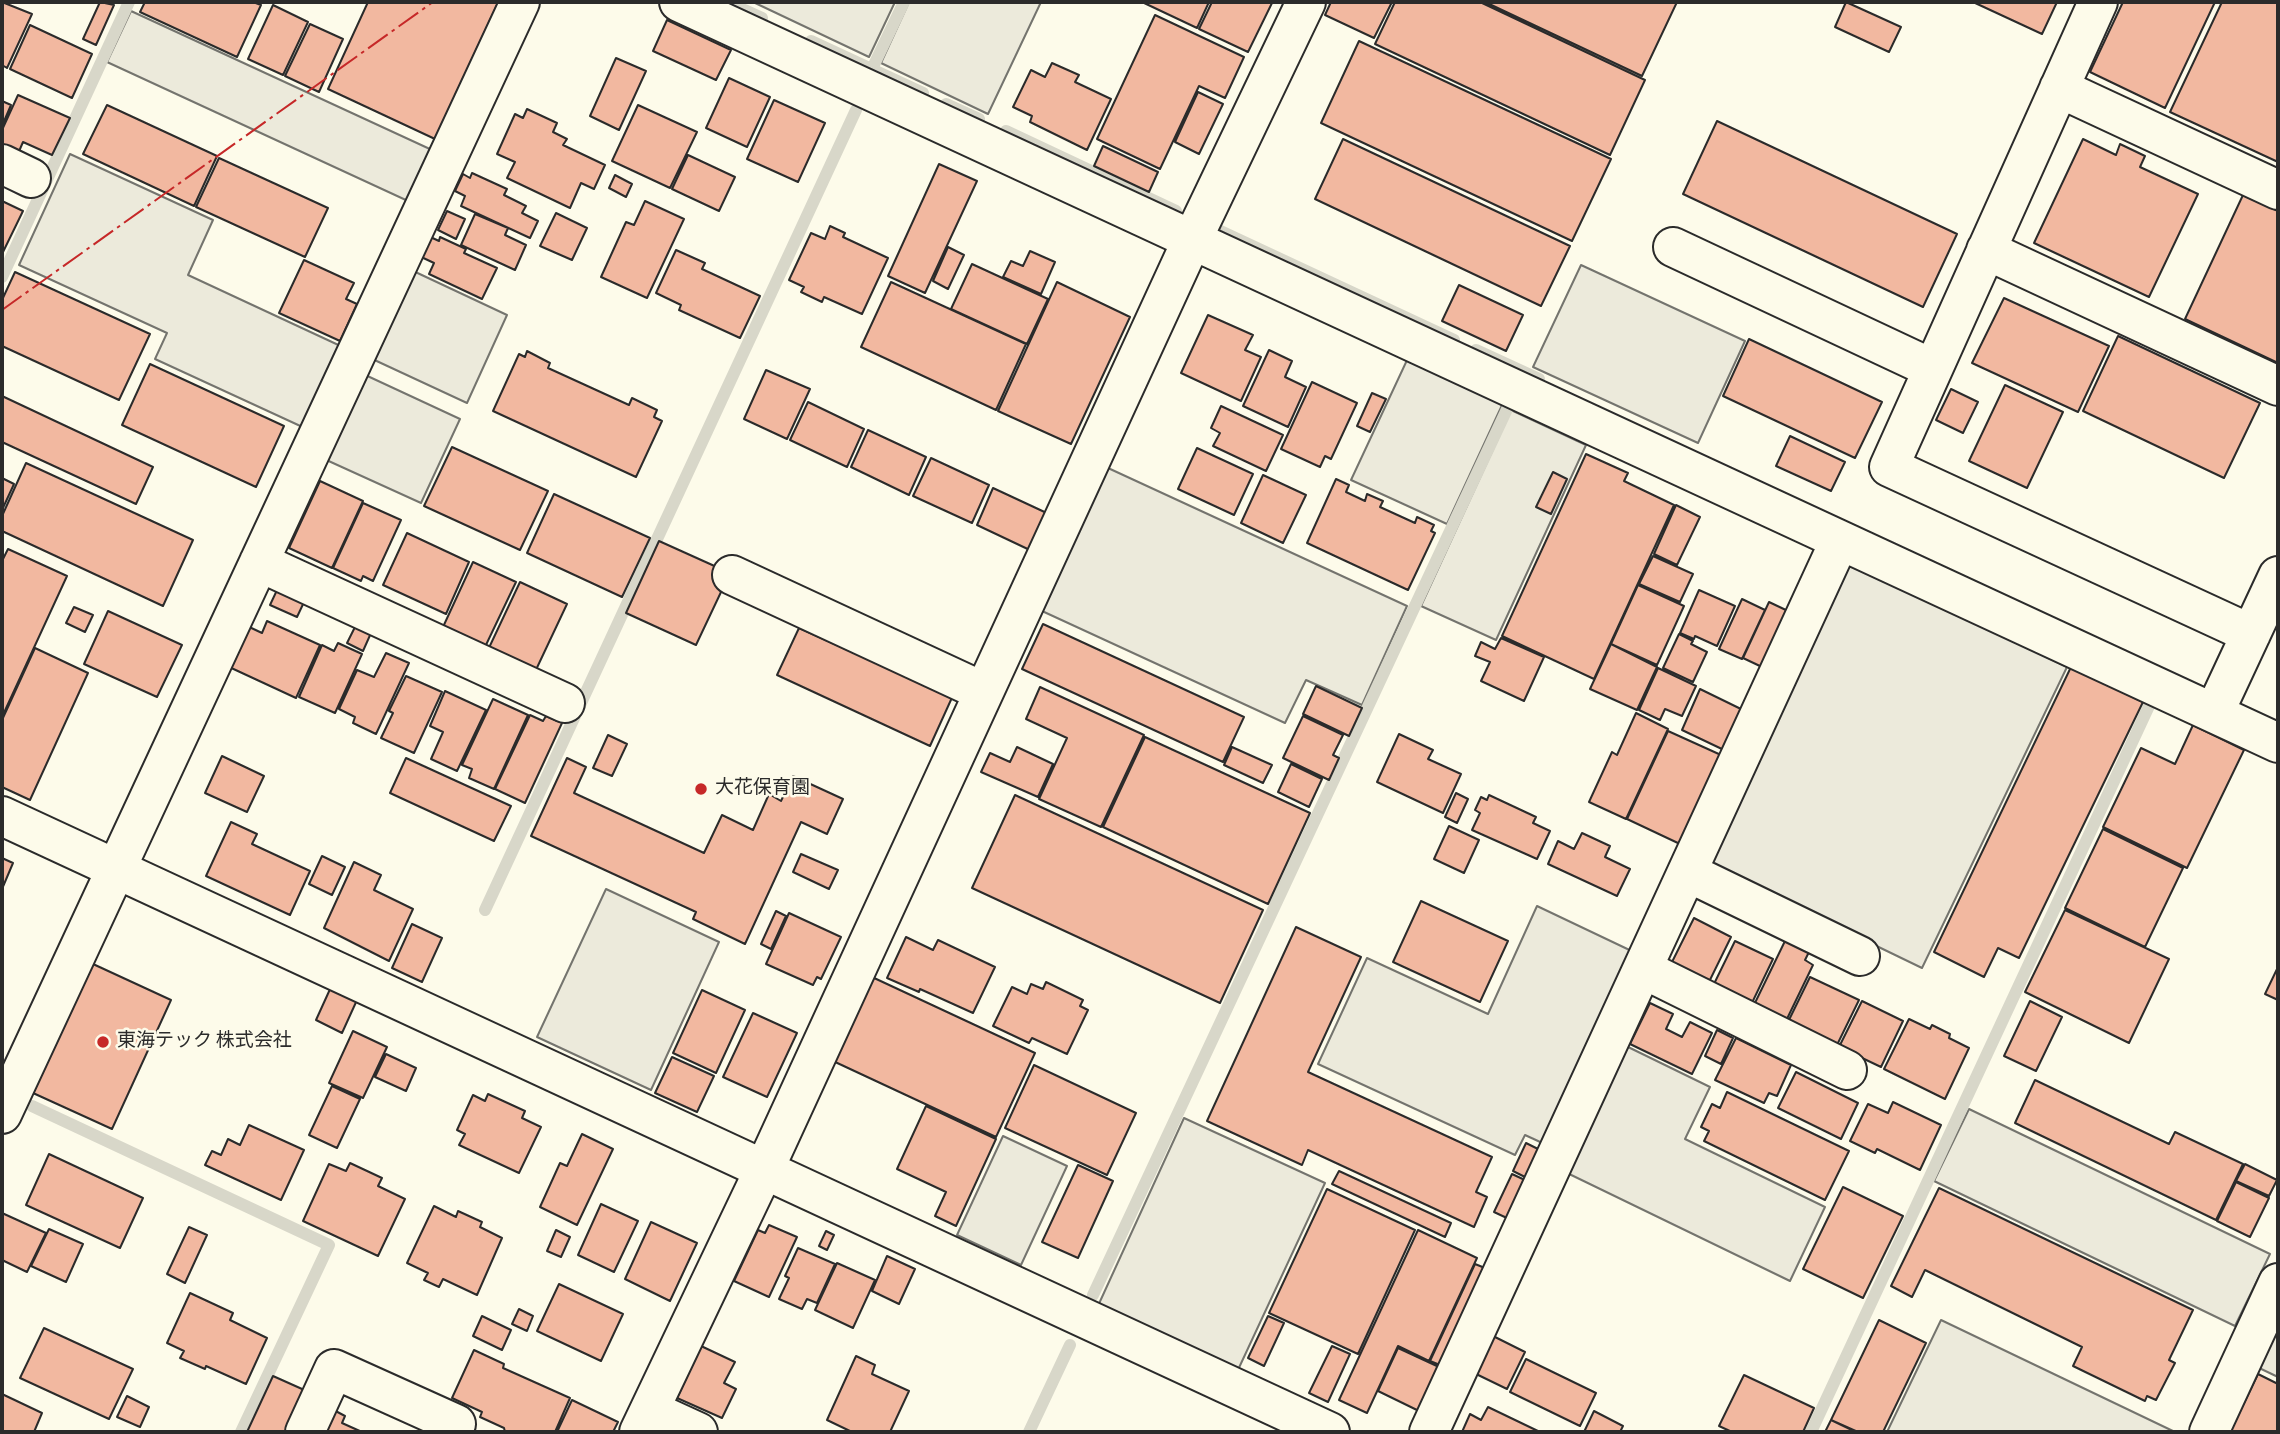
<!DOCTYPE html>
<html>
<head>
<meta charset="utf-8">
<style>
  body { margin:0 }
  #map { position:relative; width:2280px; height:1434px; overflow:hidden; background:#fdfbea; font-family:"Source Sans 3",sans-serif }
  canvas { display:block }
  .frame { position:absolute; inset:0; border:4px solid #2b2b2b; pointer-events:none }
</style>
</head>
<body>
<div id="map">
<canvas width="2280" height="1434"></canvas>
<div class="frame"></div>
</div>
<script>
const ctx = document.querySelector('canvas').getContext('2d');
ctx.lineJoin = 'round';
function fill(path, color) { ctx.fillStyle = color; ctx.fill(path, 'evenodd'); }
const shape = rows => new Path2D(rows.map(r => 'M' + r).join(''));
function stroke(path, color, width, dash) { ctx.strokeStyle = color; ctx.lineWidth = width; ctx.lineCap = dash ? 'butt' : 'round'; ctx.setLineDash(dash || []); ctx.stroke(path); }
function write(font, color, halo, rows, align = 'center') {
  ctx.font = font + ' "Source Sans 3","Noto Sans JP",sans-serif'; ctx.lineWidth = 5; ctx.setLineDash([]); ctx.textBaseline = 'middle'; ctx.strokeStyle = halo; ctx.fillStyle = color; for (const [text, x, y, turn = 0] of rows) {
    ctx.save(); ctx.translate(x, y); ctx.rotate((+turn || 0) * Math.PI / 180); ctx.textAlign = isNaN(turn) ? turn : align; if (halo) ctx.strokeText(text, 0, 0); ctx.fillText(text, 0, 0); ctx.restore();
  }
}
const parking = shape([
  [753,2,895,2,869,57,753,2],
  [909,2,1041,2,988,114,881,63,909,2],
  [131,11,432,150,408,201,107,62,131,11],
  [70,154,213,220,188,275,347,349,309,430,155,359,167,333,19,265,70,154],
  [1581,265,1745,341,1698,443,1533,367,1581,265],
  [409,269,507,315,467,403,368,357,409,269],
  [1408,358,1503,403,1447,524,1351,480,1408,358],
  [361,373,460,419,421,503,322,458,361,373],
  [1511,410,1586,445,1496,640,1421,606,1511,410],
  [1108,468,1407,606,1362,705,1306,680,1285,723,1042,611,1108,468],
  [1846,560,2067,667,1922,968,1701,861,1846,560],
  [606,889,719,942,651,1090,537,1037,606,889],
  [1537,906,1640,955,1551,1147,1525,1135,1515,1155,1318,1064,1367,958,1488,1014,1537,906],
  [1624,1045,1710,1087,1685,1139,1825,1207,1790,1281,1563,1171,1624,1045],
  [1969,1109,2270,1254,2235,1326,1934,1181,1969,1109],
  [1184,1118,1325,1183,1237,1372,1097,1308,1184,1118],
  [1003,1136,1067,1166,1021,1265,957,1235,1003,1136],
  [2278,1317,2278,1377,2255,1366,2278,1317],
  [1941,1320,2175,1432,1887,1432,1941,1320]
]);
const stream = shape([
  [727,2,762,18],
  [811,41,923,93],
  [872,69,904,2],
  [946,104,979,119],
  [1006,131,1176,211],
  [1216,229,1454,340],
  [2,277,129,2],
  [1476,350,1539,379],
  [485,910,856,110],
  [32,1106,329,1245,241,1432],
  [1093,1295,1508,407],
  [1029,1432,1070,1345],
  [1811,1432,2149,706]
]);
const building = shape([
  [2,2,32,14,7,68,2,65,2,2],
  [100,2,114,5,96,45,83,39,100,2],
  [145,2,253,2,261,5,237,57,140,12,145,2],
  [368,2,498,3,435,139,328,89,368,2],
  [1142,2,1209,2,1197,28,1142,2],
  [1212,2,1272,3,1248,52,1199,29,1212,2],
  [1331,2,1392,2,1374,38,1325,15,1331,2],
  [1395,2,1480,2,1645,80,1610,155,1375,44,1395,2],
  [1485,2,1677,2,1642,76,1485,2],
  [1846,2,1901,27,1889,52,1835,27,1846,2],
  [1973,2,2057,2,2042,34,1973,2],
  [2123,2,2215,2,2165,108,2090,72,2123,2],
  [2222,2,2278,2,2278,162,2170,112,2222,2],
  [273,5,308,22,283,75,248,59,273,5],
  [1155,15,1244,57,1225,98,1199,86,1160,169,1097,139,1155,15],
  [667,20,731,50,716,80,653,51,667,20],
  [310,24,343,39,319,92,285,76,310,24],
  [30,25,92,54,72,98,10,69,30,25],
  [1359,41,1611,159,1572,241,1321,123,1359,41],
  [616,58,646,71,619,130,590,116,616,58],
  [1052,63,1079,75,1075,82,1111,99,1087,150,1030,122,1032,116,1013,107,1031,70,1045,77,1052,63],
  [729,78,770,97,747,147,706,128,729,78],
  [1198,92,1223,104,1199,154,1175,142,1198,92],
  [18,95,70,118,52,155,23,142,17,156,2,149,2,130,18,95],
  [774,100,825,123,798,182,747,159,774,100],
  [2,101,11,105,2,126,2,101],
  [107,105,217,156,194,206,83,154,107,105],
  [638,105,697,132,670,188,612,161,638,105],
  [527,109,557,123,553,132,567,139,563,145,605,165,594,189,581,183,570,208,507,178,515,162,497,154,515,114,523,118,527,109],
  [1717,121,1957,234,1923,307,1683,194,1717,121],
  [1343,139,1570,246,1541,306,1315,199,1343,139],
  [2083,139,2116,155,2120,144,2145,156,2140,167,2198,194,2149,297,2034,243,2083,139],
  [1103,146,1158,172,1149,192,1094,166,1103,146],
  [688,155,735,177,719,211,672,189,688,155],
  [219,158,328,208,305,257,196,207,219,158],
  [939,164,977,181,925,293,888,276,939,164],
  [472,173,507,189,504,195,526,206,522,213,538,221,530,238,461,206,465,196,455,191,463,174,470,178,472,173],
  [615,175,632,184,626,197,609,188,615,175],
  [2243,195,2278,211,2278,363,2185,319,2243,195],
  [2,201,23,211,3,252,2,252,2,201],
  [645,201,684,219,647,298,601,277,626,222,634,225,645,201],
  [447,211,465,219,456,239,438,230,447,211],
  [556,213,587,228,572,260,540,246,556,213],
  [475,214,508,228,505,235,526,245,515,270,461,245,475,214],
  [830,226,845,233,843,237,888,258,862,314,824,297,822,302,801,292,804,287,789,280,811,233,825,239,830,226],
  [426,235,439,241,440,237,466,249,464,253,497,268,482,299,429,274,434,263,417,255,426,235],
  [948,247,964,255,948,289,933,281,948,247],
  [676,250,705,263,702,269,760,296,740,338,679,310,681,305,656,293,676,250],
  [1030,251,1055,262,1041,294,1003,277,1011,261,1023,266,1030,251],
  [304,260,354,283,346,299,357,304,340,341,279,313,304,260],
  [972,264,1048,299,1027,344,951,309,972,264],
  [15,272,150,334,119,400,2,346,2,300,15,272],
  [891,282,1026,344,996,410,861,347,891,282],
  [1057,282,1130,317,1071,444,998,411,1057,282],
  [1459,285,1523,315,1506,351,1442,321,1459,285],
  [2004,298,2109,346,2078,412,1972,363,2004,298],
  [1208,315,1253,335,1245,350,1261,357,1241,401,1181,373,1208,315],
  [2118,336,2260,403,2224,478,2083,411,2118,336],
  [1749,339,1882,402,1855,458,1723,396,1749,339],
  [1269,350,1292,361,1285,377,1306,387,1288,427,1243,406,1269,350],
  [527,351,550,363,548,368,629,405,632,398,657,410,654,417,662,421,636,477,493,411,519,354,525,357,527,351],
  [150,364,284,426,256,487,122,425,150,364],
  [766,370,810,389,787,439,744,419,766,370],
  [1312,382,1357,403,1331,459,1325,456,1320,467,1281,449,1312,382],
  [2005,385,2063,412,2027,488,1969,461,2005,385],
  [1951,389,1978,402,1963,433,1936,420,1951,389],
  [1372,393,1386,399,1370,432,1357,426,1372,393],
  [2,396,153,467,136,504,2,442,2,396],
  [808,402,864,429,847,467,790,440,808,402],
  [1221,406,1283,435,1266,471,1213,446,1220,433,1211,428,1221,406],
  [868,430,926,457,909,495,851,467,868,430],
  [1790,436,1845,462,1831,491,1776,466,1790,436],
  [452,447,548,491,520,550,424,506,452,447],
  [1197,448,1253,474,1234,515,1178,489,1197,448],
  [1586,454,1628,473,1624,481,1674,505,1594,679,1502,636,1586,454],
  [931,458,989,485,972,523,913,496,931,458],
  [26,463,193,540,163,606,2,531,2,516,26,463],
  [1553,472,1567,479,1551,514,1536,507,1553,472],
  [1263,475,1306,495,1283,543,1241,523,1263,475],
  [2,478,14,484,2,510,2,478],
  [1336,479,1349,485,1346,492,1365,501,1367,494,1383,501,1380,507,1415,523,1417,517,1434,525,1431,531,1435,533,1408,590,1307,543,1336,479],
  [320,481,363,501,332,568,289,548,320,481],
  [993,488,1051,515,1034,552,977,525,993,488],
  [554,494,650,538,622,597,527,553,554,494],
  [363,503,401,520,373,581,363,576,361,581,333,568,363,503],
  [1676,505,1700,517,1677,565,1654,554,1676,505],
  [407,533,469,562,446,614,383,585,407,533],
  [659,541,730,573,696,645,626,613,659,541],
  [8,549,67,576,2,717,2,561,8,549],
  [1653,556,1693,574,1680,602,1639,584,1653,556],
  [473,562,516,582,485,647,443,627,473,562],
  [520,582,567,604,534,674,487,652,520,582],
  [1638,585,1684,606,1657,665,1611,644,1638,585],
  [278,588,305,600,297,617,270,605,278,588],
  [1699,590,1735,606,1717,646,1695,636,1694,639,1680,633,1699,590],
  [1742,599,1765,610,1742,659,1719,649,1742,599],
  [1769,602,1788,611,1762,667,1743,658,1769,602],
  [74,607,93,615,85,632,66,623,74,607],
  [108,611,182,645,157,697,84,664,108,611],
  [267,621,320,645,296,698,227,666,245,625,262,633,267,621],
  [1043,624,1244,717,1223,762,1022,669,1043,624],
  [356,625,371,633,363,651,347,643,356,625],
  [799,628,906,676,955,691,930,746,777,675,799,628],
  [1679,634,1693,641,1691,644,1707,652,1693,682,1663,668,1679,634],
  [1501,638,1544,657,1524,701,1481,681,1490,662,1475,656,1481,642,1495,649,1501,638],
  [338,643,362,654,335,713,299,697,322,645,334,651,338,643],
  [1611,644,1657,667,1637,710,1590,689,1611,644],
  [35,648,88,673,30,800,2,787,2,720,35,648],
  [386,653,409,663,376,734,353,723,355,717,339,709,357,670,374,677,386,653],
  [2071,667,2143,702,2019,958,1998,948,1984,977,1934,952,2071,667],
  [1658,668,1696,686,1682,716,1665,709,1660,720,1639,710,1658,668],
  [406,676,442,692,414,753,381,738,393,713,389,711,406,676],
  [1316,686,1362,708,1349,736,1303,714,1316,686],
  [1040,687,1144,735,1101,827,1039,799,1067,738,1026,719,1040,687],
  [1700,689,1743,710,1724,750,1682,730,1700,689],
  [445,691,486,710,457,771,431,759,443,732,430,726,445,691],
  [493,699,528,715,494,789,469,778,472,769,462,765,493,699],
  [1636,713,1668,729,1626,819,1589,802,1612,752,1617,755,1636,713],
  [530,715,543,721,546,716,562,723,525,803,495,789,530,715],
  [1303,716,1343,735,1333,755,1339,758,1329,780,1283,758,1303,716],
  [2193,725,2244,750,2187,868,2103,827,2141,748,2175,764,2193,725],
  [1668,731,1721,755,1680,844,1627,819,1668,731],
  [1399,734,1433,750,1428,759,1461,774,1443,813,1377,782,1399,734],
  [608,735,627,744,612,776,593,768,608,735],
  [1145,737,1310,813,1268,904,1103,827,1145,737],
  [1017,747,1053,764,1038,797,981,772,990,753,1010,762,1017,747],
  [1232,747,1272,765,1263,783,1224,765,1232,747],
  [222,756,264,776,247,812,205,793,222,756],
  [406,758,511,806,494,841,390,793,406,758],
  [567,758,586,767,574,793,704,853,722,815,753,830,769,794,781,801,793,776,843,799,827,834,801,822,745,944,693,919,696,912,531,836,567,758],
  [1291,764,1322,779,1309,807,1278,792,1291,764],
  [1456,793,1468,799,1457,823,1445,817,1456,793],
  [1015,795,1263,910,1220,1003,972,888,1015,795],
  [1489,795,1536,817,1533,823,1550,831,1537,859,1472,830,1480,813,1475,810,1481,797,1487,800,1489,795],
  [231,822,257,834,252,844,310,871,290,915,206,876,231,822],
  [1449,826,1479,840,1464,873,1434,859,1449,826],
  [2103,829,2183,868,2145,947,2065,908,2103,829],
  [1582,833,1610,846,1605,857,1630,869,1617,896,1548,864,1558,841,1574,849,1582,833],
  [801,854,838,870,829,889,793,872,801,854],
  [322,856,345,867,332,895,309,884,322,856],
  [2,858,13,863,2,889,2,858],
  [354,862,381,875,374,890,413,909,389,961,324,928,354,862],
  [1421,901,1508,941,1480,1002,1393,962,1421,901],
  [2065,910,2169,959,2129,1043,2025,992,2065,910],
  [776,911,786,916,771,949,761,944,776,911],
  [789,913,841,937,821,979,817,977,813,985,766,964,789,913],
  [1694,918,1731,937,1707,986,1669,968,1694,918],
  [412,924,442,938,422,982,392,968,412,924],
  [1296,927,1361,957,1308,1072,1492,1157,1476,1192,1487,1197,1474,1227,1308,1150,1302,1165,1207,1121,1296,927],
  [906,937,933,950,938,940,995,967,973,1013,920,989,919,992,887,978,906,937],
  [1735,941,1773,959,1750,1007,1712,988,1735,941],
  [1785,941,1809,952,1805,960,1813,965,1785,1023,1753,1007,1785,941],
  [93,964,171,1000,112,1129,33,1093,93,964],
  [2278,967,2278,1000,2265,994,2278,967],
  [872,977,1035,1053,996,1137,833,1061,872,977],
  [1810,977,1859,1000,1836,1047,1787,1024,1810,977],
  [1046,982,1083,1000,1080,1006,1088,1010,1067,1054,1032,1038,1029,1043,993,1026,1012,987,1027,994,1031,984,1043,989,1046,982],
  [331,987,357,1000,342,1033,316,1020,331,987],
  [702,990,745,1010,716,1073,673,1053,702,990],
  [1862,1001,1903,1021,1881,1067,1839,1047,1862,1001],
  [2030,1001,2062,1017,2036,1071,2004,1056,2030,1001],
  [1650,1003,1673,1014,1666,1029,1682,1037,1690,1022,1712,1033,1692,1074,1630,1044,1650,1003],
  [753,1013,797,1033,767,1097,723,1077,753,1013],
  [1909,1019,1930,1029,1932,1025,1950,1034,1949,1038,1969,1048,1945,1099,1884,1069,1909,1019],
  [1717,1030,1733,1038,1721,1064,1705,1056,1717,1030],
  [353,1031,387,1047,363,1098,329,1083,353,1031],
  [1736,1038,1791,1065,1777,1096,1769,1093,1764,1103,1715,1080,1736,1038],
  [386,1054,416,1068,406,1091,375,1077,386,1054],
  [672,1057,714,1076,697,1112,655,1093,672,1057],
  [1034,1065,1136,1113,1107,1175,1005,1128,1034,1065],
  [1796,1072,1858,1103,1841,1139,1778,1108,1796,1072],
  [2035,1080,2169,1144,2175,1132,2243,1164,2216,1220,2015,1123,2035,1080],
  [332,1086,360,1099,337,1148,309,1135,332,1086],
  [1727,1092,1849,1151,1825,1200,1704,1141,1709,1131,1701,1127,1712,1104,1720,1108,1727,1092],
  [488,1094,525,1111,522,1118,541,1127,519,1173,459,1145,465,1134,457,1130,473,1095,485,1101,488,1094],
  [1893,1102,1941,1125,1920,1170,1877,1149,1875,1153,1850,1141,1868,1104,1888,1113,1893,1102],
  [926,1106,996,1139,956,1226,935,1216,946,1192,897,1169,926,1106],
  [249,1125,304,1150,281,1200,205,1165,212,1151,221,1155,228,1139,240,1145,249,1125],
  [582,1134,613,1149,577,1225,540,1207,560,1163,567,1166,582,1134],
  [1526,1143,1540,1150,1527,1178,1513,1171,1526,1143],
  [49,1154,143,1198,120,1248,26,1205,49,1154],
  [350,1163,382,1178,378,1186,405,1199,378,1256,303,1221,329,1164,346,1171,350,1163],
  [2245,1164,2277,1180,2269,1196,2236,1181,2245,1164],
  [1078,1165,1113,1181,1078,1258,1042,1242,1078,1165],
  [1339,1171,1451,1223,1445,1237,1332,1184,1339,1171],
  [1512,1174,1527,1181,1509,1219,1494,1212,1512,1174],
  [2236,1182,2269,1198,2250,1237,2217,1221,2236,1182],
  [1843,1187,1903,1216,1863,1298,1803,1269,1843,1187],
  [1939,1188,2193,1310,2169,1360,2175,1363,2156,1400,2147,1396,2145,1401,2073,1366,2082,1347,1925,1270,1912,1297,1891,1286,1939,1188],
  [1327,1189,1415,1230,1358,1354,1269,1313,1327,1189],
  [601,1204,638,1221,614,1272,578,1255,601,1204],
  [434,1206,456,1217,458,1211,482,1222,480,1227,502,1238,477,1295,443,1279,439,1287,424,1280,428,1273,407,1263,434,1206],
  [2,1213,46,1233,27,1272,2,1260,2,1213],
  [651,1222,697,1243,670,1301,625,1279,651,1222],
  [769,1225,797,1237,769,1297,734,1281,758,1230,765,1233,769,1225],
  [189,1227,207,1235,185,1283,167,1274,189,1227],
  [49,1229,83,1244,66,1282,31,1266,49,1229],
  [556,1230,570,1237,561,1257,547,1251,556,1230],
  [1418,1230,1477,1258,1429,1361,1398,1346,1367,1413,1339,1400,1418,1230],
  [826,1231,834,1235,827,1250,819,1246,826,1231],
  [798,1248,835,1264,817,1303,807,1299,802,1309,779,1299,789,1278,785,1276,798,1248],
  [887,1256,915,1269,899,1304,872,1291,887,1256],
  [837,1263,875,1280,853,1328,815,1310,837,1263],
  [1475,1264,1485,1268,1440,1365,1430,1361,1475,1264],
  [559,1284,623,1314,601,1361,537,1331,559,1284],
  [190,1293,233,1313,230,1320,267,1338,246,1384,206,1366,205,1369,180,1358,184,1351,167,1343,190,1293],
  [519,1309,533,1316,527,1331,512,1324,519,1309],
  [482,1316,511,1330,502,1350,473,1336,482,1316],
  [1268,1316,1284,1323,1264,1366,1248,1358,1268,1316],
  [1879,1320,1926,1343,1883,1432,1858,1432,1831,1420,1879,1320],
  [44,1328,133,1369,109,1419,20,1378,44,1328],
  [1491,1335,1525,1352,1507,1389,1472,1372,1491,1335],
  [701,1346,735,1362,724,1383,736,1389,722,1418,677,1398,701,1346],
  [1332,1346,1350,1354,1328,1402,1309,1393,1332,1346],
  [1398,1348,1439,1367,1419,1411,1378,1391,1398,1348],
  [474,1350,504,1364,503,1368,570,1398,555,1432,505,1432,504,1428,480,1417,482,1412,452,1398,474,1350],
  [856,1356,875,1365,872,1374,909,1391,890,1432,852,1432,827,1420,856,1356],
  [1526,1359,1596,1393,1580,1426,1510,1392,1526,1359],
  [2258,1374,2278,1384,2278,1432,2230,1432,2258,1374],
  [1744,1375,1814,1408,1803,1432,1732,1432,1719,1426,1744,1375],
  [273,1376,311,1393,293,1432,247,1432,273,1376],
  [2,1394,42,1413,34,1432,2,1432,2,1394],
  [127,1396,149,1407,140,1427,117,1417,127,1396],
  [572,1400,618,1422,613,1432,557,1432,572,1400],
  [1488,1407,1540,1432,1462,1432,1470,1414,1481,1420,1488,1407],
  [330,1408,345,1416,342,1423,362,1432,319,1432,330,1408],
  [1594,1411,1623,1426,1620,1432,1584,1432,1594,1411],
  [1831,1420,1856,1432,1825,1432,1831,1420]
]);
const minor = shape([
  [679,2,2278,743],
  [2098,2,1889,467,2251,634],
  [2059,88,2278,190],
  [2,164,31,178],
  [1673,247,1933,369],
  [1986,250,2278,386],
  [259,562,565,703],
  [732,575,984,692],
  [2214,713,2278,576],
  [2,816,1330,1432],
  [1687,872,1860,956],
  [1643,969,1847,1070],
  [2,1114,520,2],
  [650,1410,698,1432],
  [305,1432,334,1369,456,1424,452,1432],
  [639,1432,764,1170,1192,240,1306,2],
  [1429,1432,1840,540],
  [2209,1432,2278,1283]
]);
const power = shape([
  [2,310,433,2]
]);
const markers = [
  [701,789,7,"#c62828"],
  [103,1042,7,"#c62828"]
];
const poiNames = [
  ["大花保育園",715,789],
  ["東海テック 株式会社",117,1042]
];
fill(parking, '#eceadb');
stroke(parking, '#74746e', 2);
stroke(stream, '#d8d7c9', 12);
fill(building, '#f2b8a0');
stroke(building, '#2b2b2b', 2);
stroke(minor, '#2b2b2b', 42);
stroke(minor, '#fdfbea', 38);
stroke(power, '#c62828', 2, [24, 5, 3.5, 5]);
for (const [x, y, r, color] of markers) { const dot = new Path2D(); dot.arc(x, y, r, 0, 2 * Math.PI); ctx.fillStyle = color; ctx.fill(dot); stroke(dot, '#fdfbea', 2.5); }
write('19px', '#2b2b2b', '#fdfbea', poiNames, 'left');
</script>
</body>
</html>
